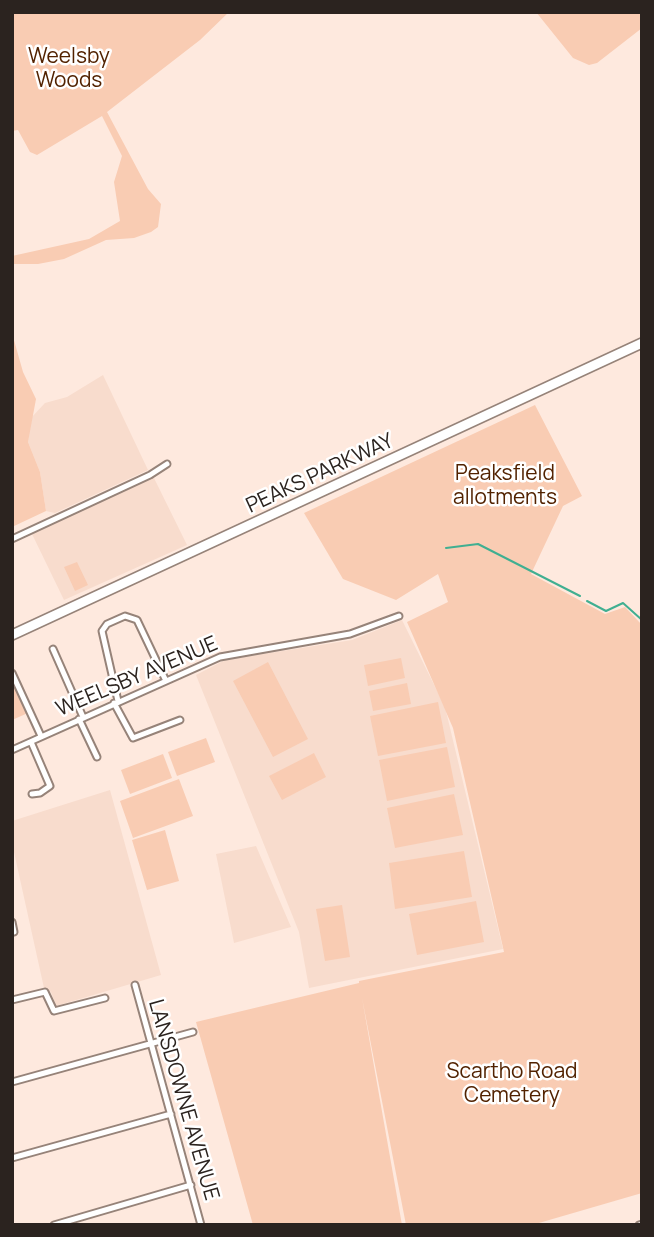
<!DOCTYPE html>
<html>
<head>
<meta charset="utf-8">
<style>
  body { margin:0 }
  #map { position:relative; width:654px; height:1237px; overflow:hidden; background:#fee9de; font-family:Manrope,sans-serif }
  canvas { display:block }
  .frame { position:absolute; inset:0; border:14px solid #2b231f; pointer-events:none }
</style>
</head>
<body>
<div id="map">
<canvas width="654" height="1237"></canvas>
<div class="frame"></div>
</div>
<script>
const ctx = document.querySelector('canvas').getContext('2d');
ctx.lineJoin = 'round';
function fill(path, color) { ctx.fillStyle = color; ctx.fill(path, 'evenodd'); }
const shape = rows => new Path2D(rows.map(r => 'M' + r).join(''));
function stroke(path, color, width, dash) { ctx.strokeStyle = color; ctx.lineWidth = width; ctx.lineCap = dash ? 'butt' : 'round'; ctx.setLineDash(dash || []); ctx.stroke(path); }
function write(font, color, halo, rows, align = 'center') {
  ctx.font = font + ' Manrope,sans-serif'; ctx.lineWidth = 5; ctx.setLineDash([]); ctx.textBaseline = 'middle'; ctx.strokeStyle = halo; ctx.fillStyle = color; for (const [text, x, y, turn = 0] of rows) {
    ctx.save(); ctx.translate(x, y); ctx.rotate((+turn || 0) * Math.PI / 180); ctx.textAlign = isNaN(turn) ? turn : align; if (halo) ctx.strokeText(text, 0, 0); ctx.fillText(text, 0, 0); ctx.restore();
  }
}
const built = shape([
  [103,375,148,470,55,513,46,511,40,472,28,442,30,419,45,403,67,397],
  [153,476,187,545,64,600,32,534],
  [402,620,445,707,503,949,309,988,299,932,196,675,225,660,352,640],
  [110,790,161,975,56,1006,51,992,44,988,12,843,12,821],
  [256,846,291,927,234,943,216,854]
]);
const green = shape([
  [12,12,229,12,200,40,107,112,148,189,161,204,158,227,151,232,134,238,106,240,64,259,38,264,12,264,12,256,89,239,120,221,114,182,122,156,102,116,37,155,30,152,18,130,12,131],
  [536,12,642,12,642,28,597,63,589,65,573,58],
  [12,333,23,372,36,399,28,442,40,472,46,511,12,527],
  [535,405,582,496,563,506,531,574,605,614,625,607,642,625,642,1193,532,1225,406,1225,362,998,402,1225,253,1225,196,1022,359,983,359,981,504,952,453,728,407,622,448,602,438,574,396,600,343,579,304,513],
  [77,562,88,585,75,591,64,567],
  [401,658,405,678,368,686,364,665],
  [268,662,308,739,273,757,233,681],
  [12,680,28,713,12,720],
  [407,683,411,704,373,711,369,691],
  [438,702,446,743,378,756,370,716],
  [206,738,215,762,177,776,168,752],
  [447,747,455,787,387,801,379,760],
  [314,753,326,777,282,800,269,776],
  [163,754,172,778,130,794,121,770],
  [179,779,193,816,133,838,120,801],
  [454,794,463,835,395,848,387,808],
  [165,830,179,881,147,890,132,840],
  [464,851,472,897,395,909,389,863],
  [476,901,484,942,417,955,409,914],
  [342,905,350,957,325,961,316,909]
]);
const stream = shape([
  [446,548,478,544,580,596],
  [587,601,606,611,623,603,642,620]
]);
const street = shape([
  [12,539,150,475,167,464],
  [53,649,83,717],
  [12,673,41,736],
  [118,701,102,631,107,624,125,616,137,620,166,681],
  [114,703,133,738,180,720],
  [79,719,97,757],
  [31,742,50,786,40,793,32,794],
  [12,750,220,657,350,634,399,616],
  [12,922,14,932],
  [135,985,201,1225],
  [12,1000,45,992,54,1011,105,998],
  [12,1082,193,1032],
  [12,1158,171,1114],
  [54,1225,191,1185],
  [639,1225,642,1224]
]);
const highway = shape([
  [12,635,642,343]
]);
const parkNames = [
  ["Weelsby",69,57],
  ["Woods",69,81],
  ["Peaksfield",505,474],
  ["allotments",505,498],
  ["Scartho Road",512,1072],
  ["Cemetery",512,1096]
];
const streetNames = [
  ["PEAKS PARKWAY",320,474,-25],
  ["WEELSBY AVENUE",137,677,-23],
  ["LANSDOWNE AVENUE",183,1100,74]
];
fill(built, '#f8dccd');
fill(green, '#f9ccb3');
stroke(stream, '#40af91', 2);
stroke(street, '#968379', 9);
stroke(highway, '#968379', 12);
stroke(street, '#fff', 5);
stroke(highway, '#fff', 9);
write('21px', '#522200', '#fff', parkNames);
write('21px', '#2b231f', '#fff', streetNames);
</script>
</body>
</html>
